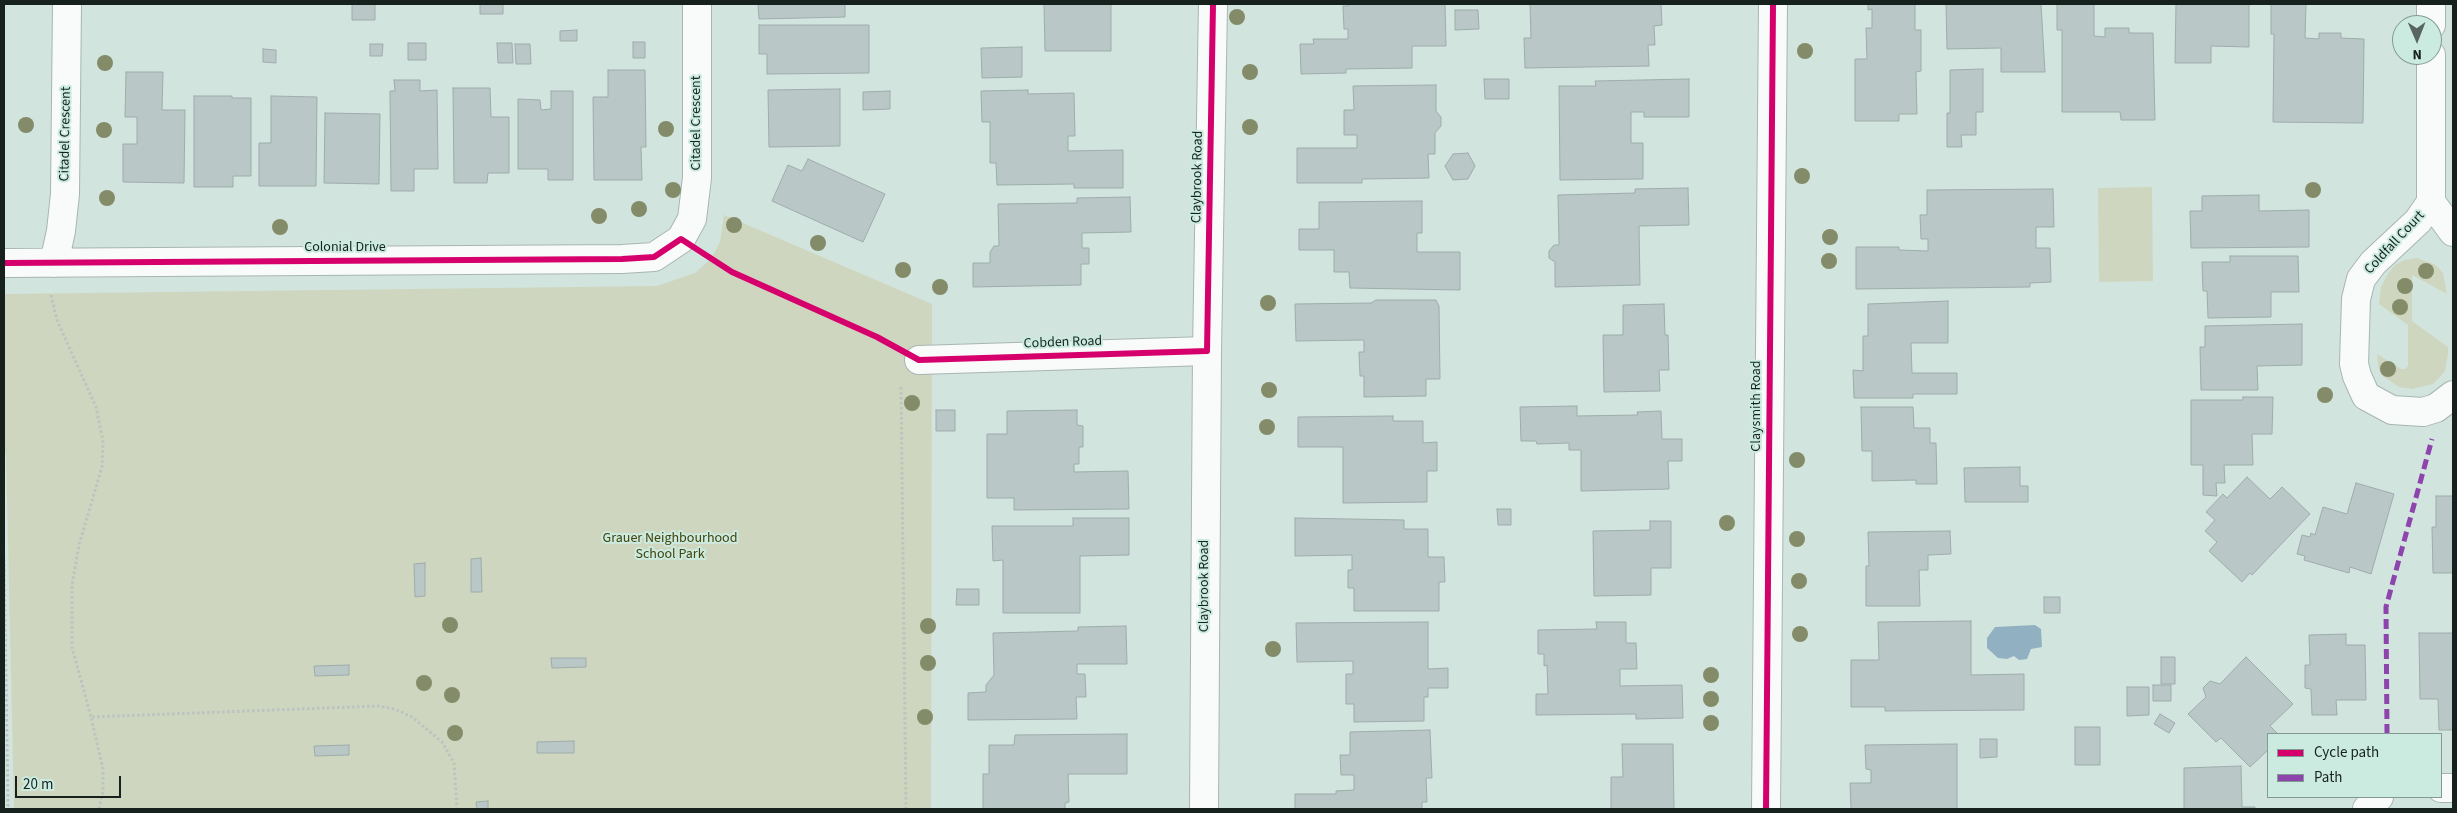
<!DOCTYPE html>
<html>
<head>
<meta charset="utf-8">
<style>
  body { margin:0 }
  #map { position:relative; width:2457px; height:813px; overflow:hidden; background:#d2e4de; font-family:"Source Sans 3",sans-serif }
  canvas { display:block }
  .frame { position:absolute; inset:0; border:5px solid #16211e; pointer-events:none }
  .legend { position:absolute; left:2267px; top:733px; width:175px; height:65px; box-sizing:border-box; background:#cbebe0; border:1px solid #839a92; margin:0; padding:6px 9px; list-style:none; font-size:15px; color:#16211e }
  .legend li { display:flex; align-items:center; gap:10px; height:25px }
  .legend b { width:25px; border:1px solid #839a92 }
  .north { position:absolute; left:2392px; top:15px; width:50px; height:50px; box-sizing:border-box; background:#cbebe0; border:1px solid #839a92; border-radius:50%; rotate:179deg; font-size:14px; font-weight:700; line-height:20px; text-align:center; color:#16211e }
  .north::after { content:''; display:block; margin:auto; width:18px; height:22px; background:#586561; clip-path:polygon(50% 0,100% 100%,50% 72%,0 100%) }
  .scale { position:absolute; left:15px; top:776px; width:106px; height:22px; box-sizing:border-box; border:2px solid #16211e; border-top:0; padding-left:6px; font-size:15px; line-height:18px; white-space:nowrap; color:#16211e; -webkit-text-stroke:4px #cbebe0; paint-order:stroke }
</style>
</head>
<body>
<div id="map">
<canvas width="2457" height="813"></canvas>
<div class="frame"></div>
<ul class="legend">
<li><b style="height:6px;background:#d6006c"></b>Cycle path</li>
<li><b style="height:6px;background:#8e44ad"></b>Path</li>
</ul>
<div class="north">N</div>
<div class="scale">20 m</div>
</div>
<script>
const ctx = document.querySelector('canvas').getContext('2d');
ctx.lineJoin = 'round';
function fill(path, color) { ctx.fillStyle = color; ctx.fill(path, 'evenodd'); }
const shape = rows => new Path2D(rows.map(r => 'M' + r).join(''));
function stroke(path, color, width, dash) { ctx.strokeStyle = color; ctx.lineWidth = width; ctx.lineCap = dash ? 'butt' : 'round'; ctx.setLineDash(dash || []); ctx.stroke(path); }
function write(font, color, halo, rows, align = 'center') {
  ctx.font = font + ' "Source Sans 3",sans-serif'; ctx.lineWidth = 4; ctx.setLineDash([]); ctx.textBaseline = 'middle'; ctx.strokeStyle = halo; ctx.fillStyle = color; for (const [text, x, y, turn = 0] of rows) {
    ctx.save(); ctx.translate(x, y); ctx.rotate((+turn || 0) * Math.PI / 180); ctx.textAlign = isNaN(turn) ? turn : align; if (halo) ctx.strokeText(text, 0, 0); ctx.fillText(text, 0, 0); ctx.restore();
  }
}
const green = shape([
  [2152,187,2153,281,2099,282,2098,188],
  [724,215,932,304,931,809,12,809,14,807,6,455,4,451,4,294,657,286,695,273,711,259,720,242],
  [2417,258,2436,265,2443,273,2447,294,2412,275,2412,321,2448,347,2448,354,2445,371,2439,378,2433,384,2412,389,2399,387,2381,375,2378,366,2377,354,2401,369,2405,369,2408,366,2408,325,2379,304,2381,287,2389,272,2395,265,2404,260]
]);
const water = shape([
  [2035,625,2041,629,2042,647,2031,649,2027,659,2019,660,2014,656,2007,659,1998,658,1987,648,1987,638,1995,627]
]);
const building = shape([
  [329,4,375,4,375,20,352,20,352,4,329,4],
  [480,4,503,4,503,14,480,14,480,4],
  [758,4,845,4,845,17,759,19,758,4],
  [1044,4,1111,4,1111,51,1045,51,1044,4],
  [1348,4,1445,4,1446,46,1412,46,1412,68,1346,69,1346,73,1301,74,1300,44,1314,44,1313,39,1348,39,1348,29,1344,29,1343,6,1348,6,1348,4],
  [1530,4,1661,4,1662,25,1654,26,1655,45,1648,45,1649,66,1525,68,1524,38,1531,38,1530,4],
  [1868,4,1915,4,1915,30,1921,30,1921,71,1916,72,1917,114,1899,114,1899,121,1855,121,1855,59,1867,59,1866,28,1872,28,1872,9,1868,10,1868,4],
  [1946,4,2041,4,2045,72,2001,72,2001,48,1947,49,1946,4],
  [2057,4,2094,4,2094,36,2105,37,2105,28,2129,28,2129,33,2153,33,2155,120,2121,120,2120,112,2062,112,2062,30,2057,30,2057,4],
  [2176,4,2249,4,2249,47,2211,46,2211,63,2175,63,2176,4],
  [2271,4,2306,4,2305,38,2319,39,2319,33,2341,33,2341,38,2364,39,2363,123,2273,122,2274,34,2271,34,2271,4],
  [1455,10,1478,10,1479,29,1455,30,1455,10],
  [759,25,869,25,869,73,767,74,767,54,759,54,759,25],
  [577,30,577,41,560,41,560,31,577,30],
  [633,42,645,42,645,58,633,58,633,42],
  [408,43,426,43,426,60,408,60,408,43],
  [497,43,512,43,513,63,498,63,497,43],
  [370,44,383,44,382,56,370,56,370,44],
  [515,44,530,44,531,64,516,64,515,44],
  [1022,47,1022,77,982,78,981,48,1022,47],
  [263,49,276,50,276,63,263,62,263,49],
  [1983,69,1983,112,1976,112,1976,135,1961,135,1962,147,1947,147,1947,113,1950,113,1950,70,1983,69],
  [608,70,645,70,646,147,641,147,642,180,594,180,593,97,608,97,608,70],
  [126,72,163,72,162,110,185,110,184,183,123,182,123,144,137,144,137,117,125,117,126,72],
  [1484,79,1509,79,1509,99,1485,99,1484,79],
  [1689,79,1689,117,1644,117,1644,112,1631,112,1631,143,1643,143,1643,179,1560,180,1559,86,1596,86,1595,81,1689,79],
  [394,80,420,80,420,91,437,90,438,169,414,169,414,191,391,191,390,91,395,91,394,80],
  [1436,85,1436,111,1441,117,1441,126,1435,133,1435,154,1428,154,1429,178,1362,179,1362,183,1297,183,1297,148,1357,148,1357,135,1344,135,1344,110,1354,110,1353,86,1436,85],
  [453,88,490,88,491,117,509,117,509,173,488,173,487,183,454,183,453,88],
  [840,89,840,146,769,147,768,90,840,89],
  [1028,90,1028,94,1074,93,1075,136,1068,136,1068,151,1123,150,1123,188,1074,188,1074,184,997,185,996,163,990,163,990,122,982,122,981,91,1028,90],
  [551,91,573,91,573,180,548,180,548,169,518,169,518,99,540,100,541,110,551,109,551,91],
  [890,91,890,109,863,110,863,92,890,91],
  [194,96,232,96,232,98,251,98,251,176,233,176,233,187,194,187,194,96],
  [271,96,317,97,316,186,259,186,259,143,271,143,271,96],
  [325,113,380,114,379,184,324,183,325,113],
  [1468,153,1475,166,1468,179,1453,180,1445,166,1453,154,1468,153],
  [808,159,885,194,863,242,772,201,788,165,802,171,808,159],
  [1688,188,1689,225,1639,226,1640,285,1555,287,1555,262,1549,258,1549,251,1554,245,1559,245,1558,195,1635,193,1635,189,1688,188],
  [2053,189,2054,227,2036,227,2036,248,2050,248,2051,282,2030,283,2030,287,1856,289,1856,247,1899,247,1899,250,1928,251,1928,239,1921,239,1920,215,1927,215,1927,190,2053,189],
  [2259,195,2259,211,2309,210,2309,247,2191,248,2190,211,2202,211,2202,196,2259,195],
  [1130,197,1131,232,1082,233,1082,248,1089,248,1089,264,1081,264,1081,285,973,287,973,263,990,263,990,252,994,246,999,246,998,204,1077,203,1077,198,1130,197],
  [1422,201,1422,233,1417,233,1417,252,1460,252,1460,290,1350,288,1349,272,1334,272,1334,250,1299,250,1299,229,1319,229,1319,202,1422,201],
  [2230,256,2298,256,2299,292,2271,292,2271,317,2208,318,2207,291,2203,291,2202,262,2230,262,2230,256],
  [1376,300,1436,300,1439,306,1440,379,1426,379,1426,396,1364,397,1364,376,1360,376,1359,352,1364,352,1364,340,1296,341,1295,304,1371,303,1376,300],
  [1948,301,1948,343,1911,343,1912,373,1957,373,1957,394,1913,394,1913,398,1854,398,1853,370,1863,371,1863,336,1868,336,1868,304,1948,301],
  [1664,304,1665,335,1668,335,1669,370,1659,370,1660,391,1604,392,1603,335,1623,335,1623,305,1664,304],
  [2302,324,2302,365,2257,366,2258,390,2201,390,2200,347,2205,347,2205,326,2302,324],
  [2243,397,2273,397,2272,434,2252,434,2253,465,2224,465,2225,483,2216,483,2217,496,2203,495,2203,465,2191,465,2191,400,2243,400,2243,397],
  [1577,406,1577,416,1638,415,1637,412,1661,411,1662,439,1682,439,1682,461,1668,461,1669,489,1581,491,1581,450,1569,450,1569,443,1537,444,1536,441,1521,441,1520,407,1577,406],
  [1861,407,1913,407,1914,428,1930,428,1930,443,1936,443,1937,484,1916,484,1916,480,1872,481,1872,451,1862,451,1861,407],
  [936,410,955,410,955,431,936,431,936,410],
  [1077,410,1077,425,1083,426,1083,447,1079,447,1079,464,1074,464,1074,472,1128,471,1129,509,1014,510,1014,498,987,498,987,434,1007,434,1007,411,1077,410],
  [1393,416,1393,421,1423,421,1423,443,1437,442,1437,471,1427,471,1427,502,1343,503,1343,447,1298,447,1298,417,1393,416],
  [2020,467,2020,486,2028,486,2028,502,1965,502,1964,468,2020,467],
  [2247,477,2270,499,2282,487,2310,514,2252,575,2250,573,2242,582,2209,551,2217,542,2205,531,2215,520,2206,512,2223,494,2227,498,2247,477],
  [2356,483,2394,494,2371,574,2350,567,2349,573,2304,560,2305,556,2297,554,2302,535,2310,537,2311,533,2315,535,2323,507,2347,514,2356,483],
  [2436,496,2453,496,2453,573,2433,573,2432,527,2436,527,2436,496],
  [1497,509,1511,509,1511,525,1498,525,1497,509],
  [1073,518,1129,518,1129,555,1080,556,1080,613,1003,613,1003,560,993,561,992,526,1073,526,1073,518],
  [1295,518,1404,520,1404,529,1428,529,1428,557,1444,557,1445,582,1439,582,1439,611,1354,611,1354,588,1348,588,1348,570,1352,570,1352,555,1295,556,1295,518],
  [1650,521,1671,521,1671,568,1651,568,1651,595,1594,596,1593,531,1650,530,1650,521],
  [1950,531,1951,554,1928,555,1928,570,1919,570,1920,606,1866,606,1866,566,1869,566,1868,532,1950,531],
  [481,558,482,592,471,592,471,559,481,558],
  [425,563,425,596,415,597,414,564,425,563],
  [957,589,979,589,979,605,956,605,957,589],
  [2044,597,2060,597,2060,613,2044,613,2044,597],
  [1971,621,1971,675,2024,674,2024,710,1885,711,1885,707,1851,707,1851,660,1879,660,1878,622,1971,621],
  [1428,622,1428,669,1448,668,1448,688,1428,688,1428,697,1424,697,1424,721,1354,722,1354,704,1346,704,1346,674,1353,674,1353,661,1297,662,1296,623,1428,622],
  [1596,622,1626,622,1626,643,1636,643,1637,669,1620,669,1620,686,1682,685,1683,718,1636,719,1636,714,1536,715,1536,694,1548,694,1547,665,1544,666,1544,654,1538,654,1538,630,1597,629,1596,622],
  [1126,626,1127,664,1077,664,1077,674,1085,674,1086,697,1076,697,1077,719,968,720,968,693,986,692,986,685,994,675,993,633,1078,631,1078,627,1126,626],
  [2419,633,2453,633,2453,730,2439,730,2438,699,2420,699,2419,633],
  [2346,634,2346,645,2365,645,2366,700,2336,700,2337,715,2312,715,2311,689,2305,688,2305,665,2310,665,2309,635,2346,634],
  [2161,657,2175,657,2175,684,2161,684,2161,657],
  [2246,657,2293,704,2270,726,2278,734,2268,734,2268,750,2250,767,2221,738,2216,742,2188,714,2206,697,2203,688,2210,681,2220,684,2246,657],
  [551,658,586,658,586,667,552,668,551,658],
  [349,665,349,675,315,676,314,666,349,665],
  [2153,685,2171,685,2171,701,2153,701,2153,685],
  [2127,687,2149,687,2149,715,2127,716,2127,687],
  [2160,714,2175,723,2169,733,2154,724,2160,714],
  [2075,727,2100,727,2100,765,2075,765,2075,727],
  [1430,730,1432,778,1426,778,1427,802,1422,802,1422,809,1295,809,1295,794,1336,794,1336,791,1354,790,1354,775,1341,775,1340,755,1350,755,1350,732,1430,730],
  [1127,734,1127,774,1068,774,1069,802,1065,803,1065,809,983,809,983,774,989,774,989,745,1014,745,1015,735,1127,734],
  [1980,739,1997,739,1997,757,1980,758,1980,739],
  [574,741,574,753,537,753,537,742,574,741],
  [1622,744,1673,744,1674,809,1611,809,1611,777,1623,777,1622,744],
  [1957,744,1957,809,1851,809,1850,783,1871,783,1871,770,1866,769,1865,745,1957,744],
  [349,745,349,755,315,756,314,746,349,745],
  [2241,766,2242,807,2255,807,2255,809,2184,809,2184,768,2241,766],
  [488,801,488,809,477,809,476,802,488,801]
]);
const path = shape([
  [51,295,57,320,96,407,103,441,102,467,79,545,72,585,72,647,91,717],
  [901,387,906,809],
  [4,559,8,805,5,809],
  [99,809,103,791,103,769,91,717,378,706,395,709,412,717,442,742,454,763,457,809]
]);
const minor = shape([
  [2431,25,2431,4],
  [2431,55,2431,202,2418,221,2373,263,2361,279,2356,299,2354,364,2357,376,2366,396,2392,410,2423,412,2436,408,2453,395],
  [2431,202,2453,232],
  [4,263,622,259,654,257,681,239,692,219,697,178,697,4],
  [54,263,61,231,65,194,67,4],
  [919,360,1207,351],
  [2441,788,2453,788],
  [1204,809,1207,351,1213,4],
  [1766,809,1773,4],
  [2367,809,2379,797]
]);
const quiet = shape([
  [2387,734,2386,607,2432,439]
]);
const cycleway = shape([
  [4,263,622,259,654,257,681,239,732,272,877,337,919,360,1207,351,1213,4],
  [1766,809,1773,4]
]);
const trees = [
  [1237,17],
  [1805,51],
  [105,63],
  [1250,72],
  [26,125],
  [1250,127],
  [666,129],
  [104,130],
  [1802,176],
  [673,190],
  [2313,190],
  [107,198],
  [639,209],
  [599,216],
  [734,225],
  [280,227],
  [1830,237],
  [818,243],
  [1829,261],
  [903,270],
  [2426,271],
  [2405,286],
  [940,287],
  [1268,303],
  [2400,307],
  [2388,369],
  [1269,390],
  [2325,395],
  [912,403],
  [1267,427],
  [1797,460],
  [1727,523],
  [1797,539],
  [1799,581],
  [450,625],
  [928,626],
  [1800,634],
  [1273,649],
  [928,663],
  [1711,675],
  [424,683],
  [452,695],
  [1711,699],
  [925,717],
  [1711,723],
  [455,733]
];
const streetNames = [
  ["Citadel Crescent",697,123,-90],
  ["Citadel Crescent",66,134,-89],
  ["Claybrook Road",1198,177,-89],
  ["Coldfall Court",2395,243,-47],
  ["Colonial Drive",345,248],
  ["Cobden Road",1063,343,-2],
  ["Claysmith Road",1757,406,-90],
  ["Claybrook Road",1205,586,-90]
];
const parkNames = [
  ["Grauer Neighbourhood",670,539],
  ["School Park",670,555]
];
fill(green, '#cfd6bf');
fill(water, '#91b1c3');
fill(building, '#b9c7c6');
stroke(building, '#9eacab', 1);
stroke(minor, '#a8b5b1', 30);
stroke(path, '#bcc3c1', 3, [2.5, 2.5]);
stroke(minor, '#f8fbfa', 28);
stroke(quiet, '#8e44ad', 5, [10, 5]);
stroke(cycleway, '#d6006c', 6);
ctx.fillStyle = '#848b69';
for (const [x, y] of trees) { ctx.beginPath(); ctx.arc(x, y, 8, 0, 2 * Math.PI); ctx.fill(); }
write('14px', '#16211e', '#cbebe0', streetNames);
write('14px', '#45420a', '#cbebe0', parkNames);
</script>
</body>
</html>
